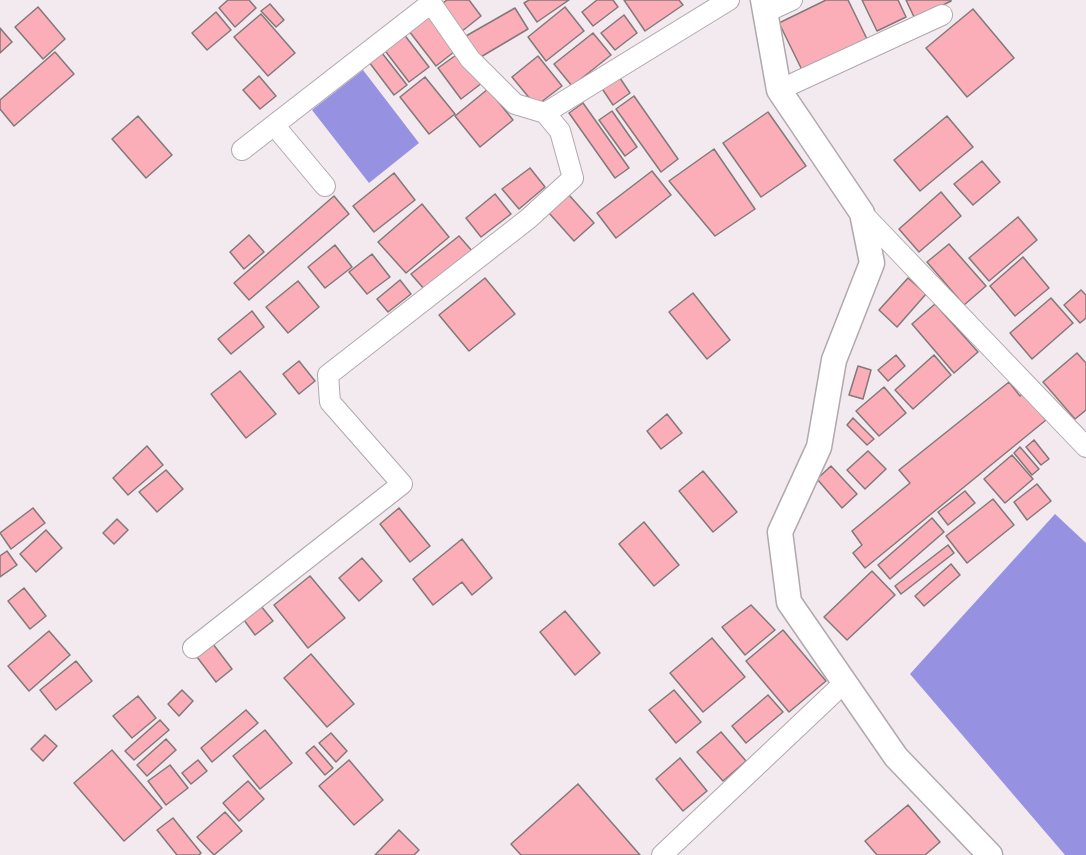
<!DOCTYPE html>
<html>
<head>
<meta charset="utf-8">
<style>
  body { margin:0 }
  canvas { display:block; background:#f3eaef }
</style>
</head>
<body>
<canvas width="1086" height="855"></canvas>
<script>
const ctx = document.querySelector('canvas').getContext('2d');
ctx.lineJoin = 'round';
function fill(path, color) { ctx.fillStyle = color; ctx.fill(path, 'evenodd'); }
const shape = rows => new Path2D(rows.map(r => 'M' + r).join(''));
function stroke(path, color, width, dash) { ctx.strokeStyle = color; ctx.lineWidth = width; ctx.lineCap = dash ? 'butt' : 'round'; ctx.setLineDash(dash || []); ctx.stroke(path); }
const water = shape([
  [363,70,419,143,369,183,312,110],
  [1055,514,1086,543,1086,855,1065,855,910,674]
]);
const building = shape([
  [228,0,249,0,256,8,235,27,219,8,228,0],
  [447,0,469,0,481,16,461,32,440,5,447,0],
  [529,0,569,0,537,22,524,3,529,0],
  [597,0,613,0,618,7,593,26,582,12,597,0],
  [624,0,679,0,683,5,645,31,624,0],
  [826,0,848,0,867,39,802,70,779,23,826,0],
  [862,0,898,0,906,17,877,31,862,0],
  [906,0,951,0,951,1,915,19,906,0],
  [270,4,284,20,276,27,261,11,270,4],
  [38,7,65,39,43,59,15,27,38,7],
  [565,7,584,31,546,61,528,37,565,7],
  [515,8,528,29,479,58,466,36,515,8],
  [973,9,1014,58,967,97,926,48,973,9],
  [216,12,231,30,207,50,192,33,216,12],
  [432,13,459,48,436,66,409,31,432,13],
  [261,14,295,53,268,76,234,37,261,14],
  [624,15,637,33,615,50,601,33,624,15],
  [0,28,12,42,0,53,0,28],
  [403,33,429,67,409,82,383,48,403,33],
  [593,33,611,55,572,86,554,64,593,33],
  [55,52,74,74,14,126,0,109,0,100,55,52],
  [382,53,407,85,394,95,369,62,382,53],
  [459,53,482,83,461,99,438,68,459,53],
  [538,56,562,86,536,106,512,77,538,56],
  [618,75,630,93,613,105,601,87,618,75],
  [259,76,276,96,260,109,243,90,259,76],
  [425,77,455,114,429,134,400,97,425,77],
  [488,89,513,120,480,147,455,116,488,89],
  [634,96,678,159,661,172,616,109,634,96],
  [583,103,629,168,615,178,569,113,583,103],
  [612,111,637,147,625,156,599,120,612,111],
  [768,112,806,166,761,197,723,143,768,112],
  [138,116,172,155,146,178,112,139,138,116],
  [947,116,973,147,920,191,894,160,947,116],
  [714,149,755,209,715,236,669,181,714,149],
  [982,161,1000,182,973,205,954,184,982,161],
  [530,168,545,187,519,209,502,189,530,168],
  [652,171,671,195,616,238,597,213,652,171],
  [394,173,415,200,374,232,353,206,394,173],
  [941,192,961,216,919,252,899,229,941,192],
  [495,194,511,214,481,237,466,218,495,194],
  [569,195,594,223,574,241,549,213,569,195],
  [334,196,349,214,249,300,234,283,334,196],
  [422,204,449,237,406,273,378,242,422,204],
  [1018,217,1037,240,989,281,969,258,1018,217],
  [249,235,264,252,244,269,230,252,249,235],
  [459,236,473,252,425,290,411,274,459,236],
  [949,244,986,286,964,305,927,262,949,244],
  [335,245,352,267,325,288,308,267,335,245],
  [372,254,390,277,367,294,349,272,372,254],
  [1023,257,1049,288,1015,316,990,286,1023,257],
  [485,278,515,314,469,351,439,315,485,278],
  [908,278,926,294,897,327,879,310,908,278],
  [400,280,411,294,388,312,377,299,400,280],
  [298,281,319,307,288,333,266,307,298,281],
  [1081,290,1086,295,1086,318,1080,323,1064,305,1081,290],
  [693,293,730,340,707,359,669,312,693,293],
  [1051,298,1073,323,1032,359,1010,333,1051,298],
  [935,304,978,352,954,373,912,324,935,304],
  [252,311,264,327,231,354,218,339,252,311],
  [1077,353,1086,363,1086,410,1075,419,1043,382,1077,353],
  [896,355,905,366,888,381,878,370,896,355],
  [934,355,951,375,913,409,895,390,934,355],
  [299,361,315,381,299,394,283,374,299,361],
  [858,366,871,370,863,399,849,395,858,366],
  [240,371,276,414,246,438,211,394,240,371],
  [1009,382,1020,396,1023,393,1046,420,865,568,853,553,862,545,852,531,910,483,899,470,1009,382],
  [884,387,906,413,879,436,856,411,884,387],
  [667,414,682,433,661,449,647,431,667,414],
  [853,418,874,439,867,445,847,425,853,418],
  [1034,440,1049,459,1041,465,1026,447,1034,440],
  [147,446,163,465,128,495,113,478,147,446],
  [1020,447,1039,469,1032,475,1014,453,1020,447],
  [868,451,886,469,865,489,847,470,868,451],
  [1012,455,1033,479,1005,503,984,479,1012,455],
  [831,466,857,494,842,508,817,479,831,466],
  [166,470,183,489,157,512,139,492,166,470],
  [703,471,737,512,713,532,679,491,703,471],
  [1037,484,1051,501,1027,520,1014,502,1037,484],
  [965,491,975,503,948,525,938,512,965,491],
  [993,499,1014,525,967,563,946,536,993,499],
  [33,508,45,523,11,549,0,533,33,508],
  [399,508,430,546,410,562,380,524,399,508],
  [932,518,944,532,890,579,878,565,932,518],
  [117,519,128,530,114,544,103,533,117,519],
  [644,522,679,565,654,586,619,544,644,522],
  [46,530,62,548,36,572,20,554,46,530],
  [462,539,492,578,472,595,462,582,433,605,413,579,462,539],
  [948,545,954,553,901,594,895,586,948,545],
  [7,551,17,565,0,577,0,556,7,551],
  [362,558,382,581,359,601,339,578,362,558],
  [951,564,960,575,924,606,915,596,951,564],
  [872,571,895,595,847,640,824,617,872,571],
  [310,576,345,618,308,648,274,605,310,576],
  [24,588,46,616,30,629,8,601,24,588],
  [751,605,775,630,745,655,722,627,751,605],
  [261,606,273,621,255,635,244,620,261,606],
  [565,611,600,653,575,675,540,632,565,611],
  [783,630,826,681,789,712,746,661,783,630],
  [49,631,70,655,29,691,8,666,49,631],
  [712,638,745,677,703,712,670,673,712,638],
  [213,644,232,669,216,682,197,657,213,644],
  [311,654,354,704,327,727,284,678,311,654],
  [76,661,92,681,56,710,40,690,76,661],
  [182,690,193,701,179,716,168,704,182,690],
  [674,690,701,722,676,743,649,710,674,690],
  [768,695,783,712,746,743,732,726,768,695],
  [138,696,156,718,132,738,113,716,138,696],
  [246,710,258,723,212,762,201,748,246,710],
  [160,720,169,730,134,760,125,751,160,720],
  [265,730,292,763,260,789,233,756,265,730],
  [721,732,746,761,723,781,697,752,721,732],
  [331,733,347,751,336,762,319,743,331,733],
  [45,735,57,746,43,761,31,749,45,735],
  [166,739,176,750,147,776,137,765,166,739],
  [314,746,333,768,325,775,306,753,314,746],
  [112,750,162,808,124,841,74,783,112,750],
  [680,758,707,791,683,811,656,779,680,758],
  [198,760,207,771,191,784,182,773,198,760],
  [349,760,383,800,354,825,319,786,349,760],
  [170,765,188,788,166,805,148,781,170,765],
  [248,781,264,799,239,821,223,803,248,781],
  [578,784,640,855,521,855,511,844,578,784],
  [908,805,940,842,925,855,877,855,865,841,908,805],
  [225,812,242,831,214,855,197,837,225,812],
  [173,818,201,853,199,855,177,855,157,830,173,818],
  [399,830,419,850,414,855,375,855,399,830]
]);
const minor = shape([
  [766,12,792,0],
  [779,90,942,15],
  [274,125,325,186],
  [242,150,431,3,470,59,515,104,545,113],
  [862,213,1086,447],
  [193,648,402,484,330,402,328,375,528,219,573,178,560,131,545,113,729,0],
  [662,855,844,683]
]);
const tertiary = shape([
  [763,0,779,90,862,213,872,263,834,360,819,447,780,532,789,602,896,757,990,855]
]);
fill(water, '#9791e1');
fill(building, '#fcaeb8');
stroke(building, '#83797a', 1.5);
stroke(minor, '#b1a8ad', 22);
stroke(tertiary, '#b1a8ad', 27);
stroke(minor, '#fff', 20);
stroke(tertiary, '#fff', 24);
</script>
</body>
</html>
